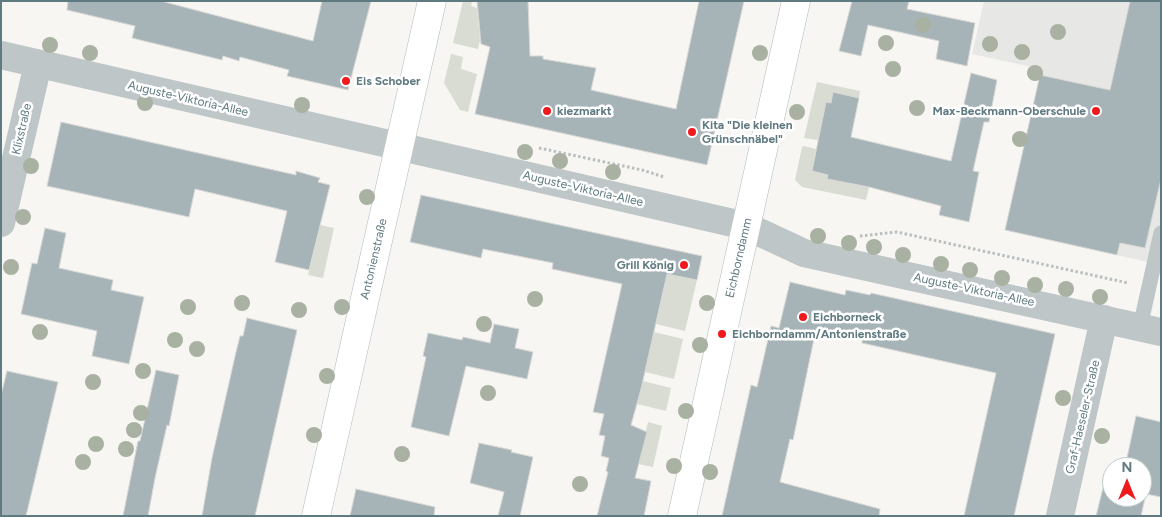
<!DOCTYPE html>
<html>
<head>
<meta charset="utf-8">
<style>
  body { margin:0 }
  #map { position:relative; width:1162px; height:517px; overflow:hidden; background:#f7f6f3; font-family:Figtree,sans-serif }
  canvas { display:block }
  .frame { position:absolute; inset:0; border:2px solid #5f7a80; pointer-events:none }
  .north { position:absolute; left:1102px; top:457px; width:50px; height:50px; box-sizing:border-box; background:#fff; border:1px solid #bfcacc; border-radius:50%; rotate:0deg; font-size:14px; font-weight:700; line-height:20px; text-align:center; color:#5f7a80 }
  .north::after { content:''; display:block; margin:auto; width:18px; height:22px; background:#f0191b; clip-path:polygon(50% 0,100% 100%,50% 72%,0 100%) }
</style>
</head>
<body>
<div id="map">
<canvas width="1162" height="517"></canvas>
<div class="frame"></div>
<div class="north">N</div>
</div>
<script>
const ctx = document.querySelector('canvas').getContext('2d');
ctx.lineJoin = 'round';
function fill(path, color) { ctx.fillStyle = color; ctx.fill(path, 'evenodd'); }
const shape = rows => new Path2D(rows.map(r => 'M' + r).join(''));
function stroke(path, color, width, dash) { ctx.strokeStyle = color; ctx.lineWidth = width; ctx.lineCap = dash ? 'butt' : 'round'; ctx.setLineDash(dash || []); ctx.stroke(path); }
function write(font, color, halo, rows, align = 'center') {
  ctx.font = font + ' Figtree,sans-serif'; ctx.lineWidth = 5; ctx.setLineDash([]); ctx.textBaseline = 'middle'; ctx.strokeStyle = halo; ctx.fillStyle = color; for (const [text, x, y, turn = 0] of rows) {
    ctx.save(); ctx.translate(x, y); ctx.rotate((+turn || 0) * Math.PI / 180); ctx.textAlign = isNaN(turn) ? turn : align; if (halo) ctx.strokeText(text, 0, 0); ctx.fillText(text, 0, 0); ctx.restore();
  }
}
const built = shape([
  [984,1,1161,1,1161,265,1005,230,1041,69,972,54]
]);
const green = shape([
  [463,1,472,1,471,6,477,8,480,40,478,49,453,43],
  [451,54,463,57,461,69,477,74,468,112,460,110,444,83],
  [817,82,860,91,859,98,833,92,831,103,826,102,818,140,804,138],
  [804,146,816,149,812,171,828,175,827,179,869,187,866,200,802,187,795,180,802,147],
  [320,225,334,228,323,278,308,275],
  [667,274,697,280,685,331,656,324],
  [654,332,683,339,674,379,645,372],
  [643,381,671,388,666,411,637,404],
  [648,422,662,426,653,467,638,464]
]);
const building = shape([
  [68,1,161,1,313,41,322,1,371,1,348,90,287,76,289,70,240,57,239,61,223,56,222,60,132,38,135,26,67,10,68,1],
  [477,1,528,1,530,56,543,56,543,59,596,68,591,90,676,109,699,1,744,1,707,165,475,114,490,47,481,44,477,1],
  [852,1,909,1,907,9,975,23,967,66,936,59,939,41,868,25,861,56,839,51,852,1],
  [1130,1,1161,1,1161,179,1145,248,1120,243,1117,255,1005,230,1040,75,1110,90,1130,1],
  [971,73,997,80,989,122,984,122,973,171,979,172,969,222,939,215,941,206,869,187,827,179,828,175,812,171,826,102,831,103,833,92,859,98,851,137,951,161,971,73],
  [61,122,296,175,296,171,320,178,318,182,330,185,309,270,275,262,287,211,195,189,189,217,47,186,61,122],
  [421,195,702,256,697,280,667,274,641,389,631,425,647,432,635,478,651,481,644,516,597,516,608,472,606,471,609,458,601,456,605,436,599,435,604,414,593,412,622,284,552,269,553,263,483,249,481,258,410,242,421,195],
  [45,228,66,233,59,268,113,280,111,290,144,297,129,364,92,356,97,331,21,314,32,263,37,264,45,228],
  [790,282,845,295,846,290,870,295,871,293,1055,334,1014,516,964,516,996,373,862,343,862,340,816,329,793,440,790,439,780,482,880,509,879,516,722,516,751,385,757,387,771,326,779,328,790,282],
  [247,318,297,330,255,516,202,516,212,458,236,352,240,336,243,336,247,318],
  [494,324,519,329,515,348,533,352,527,379,466,366,449,436,411,427,426,357,423,356,428,333,462,340,463,337,490,343,494,324],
  [156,370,179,375,169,426,167,425,155,478,148,516,123,516,138,441,140,441,156,370],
  [7,371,58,382,26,516,1,516,1,395,7,371],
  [1136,416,1161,422,1161,497,1146,494,1141,516,1096,516,1104,484,1112,486,1112,497,1142,497,1142,467,1125,467,1136,416],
  [479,443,512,450,511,452,533,457,520,516,498,516,504,492,470,483,479,443],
  [356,489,435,507,434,516,350,516,356,489]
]);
const path = shape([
  [539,148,642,170,664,177],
  [860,236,897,232,1128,283]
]);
const lane = shape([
  [1140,327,1161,233]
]);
const street = shape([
  [1,55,746,226,804,253,1161,332],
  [1,223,38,64],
  [1060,516,1104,319]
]);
const secondary = shape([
  [316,516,432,1],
  [682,516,796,1]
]);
const trees = [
  [923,25],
  [1058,32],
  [886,43],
  [990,44],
  [50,45],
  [1022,52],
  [90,53],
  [760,53],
  [893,69],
  [1035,73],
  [145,103],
  [302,105],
  [917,108],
  [797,112],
  [1020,139],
  [525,152],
  [560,161],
  [31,166],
  [613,172],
  [367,197],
  [23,217],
  [818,236],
  [849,243],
  [874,247],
  [903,255],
  [941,264],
  [11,267],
  [970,270],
  [1002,278],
  [1035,285],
  [1066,289],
  [1100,297],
  [535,299],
  [242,303],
  [707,303],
  [188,307],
  [342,307],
  [299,310],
  [484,324],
  [40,332],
  [175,340],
  [700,345],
  [197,349],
  [143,371],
  [327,376],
  [93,382],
  [488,393],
  [1063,398],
  [686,411],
  [141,413],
  [134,430],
  [314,435],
  [1102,436],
  [96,444],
  [126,449],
  [402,454],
  [83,462],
  [674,466],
  [710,472],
  [580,484]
];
const markers = [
  [346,81,5,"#f0191b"],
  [547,111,5,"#f0191b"],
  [1096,111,5,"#f0191b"],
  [692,132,5,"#f0191b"],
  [684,265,5,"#f0191b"],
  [803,317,5,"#f0191b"],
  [722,334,5,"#f0191b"]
];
const poiNames = [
  ["Eis Schober",356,81],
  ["kiezmarkt",557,111],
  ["Max-Beckmann-Oberschule",1086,111,"right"],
  ["Kita \"Die kleinen",702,125],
  ["Grünschnäbel\"",702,139],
  ["Grill König",674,265,"right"],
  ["Eichborneck",813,317],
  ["Eichborndamm/Antonienstraße",732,334]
];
const streetNames = [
  ["Auguste-Viktoria-Allee",188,99,13],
  ["Klixstraße",22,129,-77],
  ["Auguste-Viktoria-Allee",583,189,13],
  ["Eichborndamm",739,258,-77],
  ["Antonienstraße",374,259,-77],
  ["Auguste-Viktoria-Allee",974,290,12],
  ["Graf-Haeseler-Straße",1083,417,-77]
];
fill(built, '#e7e8e6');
fill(green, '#d8dcd2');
fill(building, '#a7b4b7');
stroke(building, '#d8d7d5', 1);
stroke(secondary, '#b1babd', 29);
stroke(path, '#b9bebf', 3, [2.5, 2.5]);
stroke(lane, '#bfc6c8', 15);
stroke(street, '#bfc6c8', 28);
stroke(secondary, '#fff', 28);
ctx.fillStyle = '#a9b1a2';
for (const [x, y] of trees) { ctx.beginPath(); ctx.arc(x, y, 8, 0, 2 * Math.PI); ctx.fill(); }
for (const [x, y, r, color] of markers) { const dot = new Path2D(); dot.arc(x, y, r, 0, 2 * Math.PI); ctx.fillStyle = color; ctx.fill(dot); stroke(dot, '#fff', 2); }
write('bold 12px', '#5f7a80', '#fff', poiNames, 'left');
write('12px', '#5f7a80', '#fff', streetNames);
</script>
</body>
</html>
